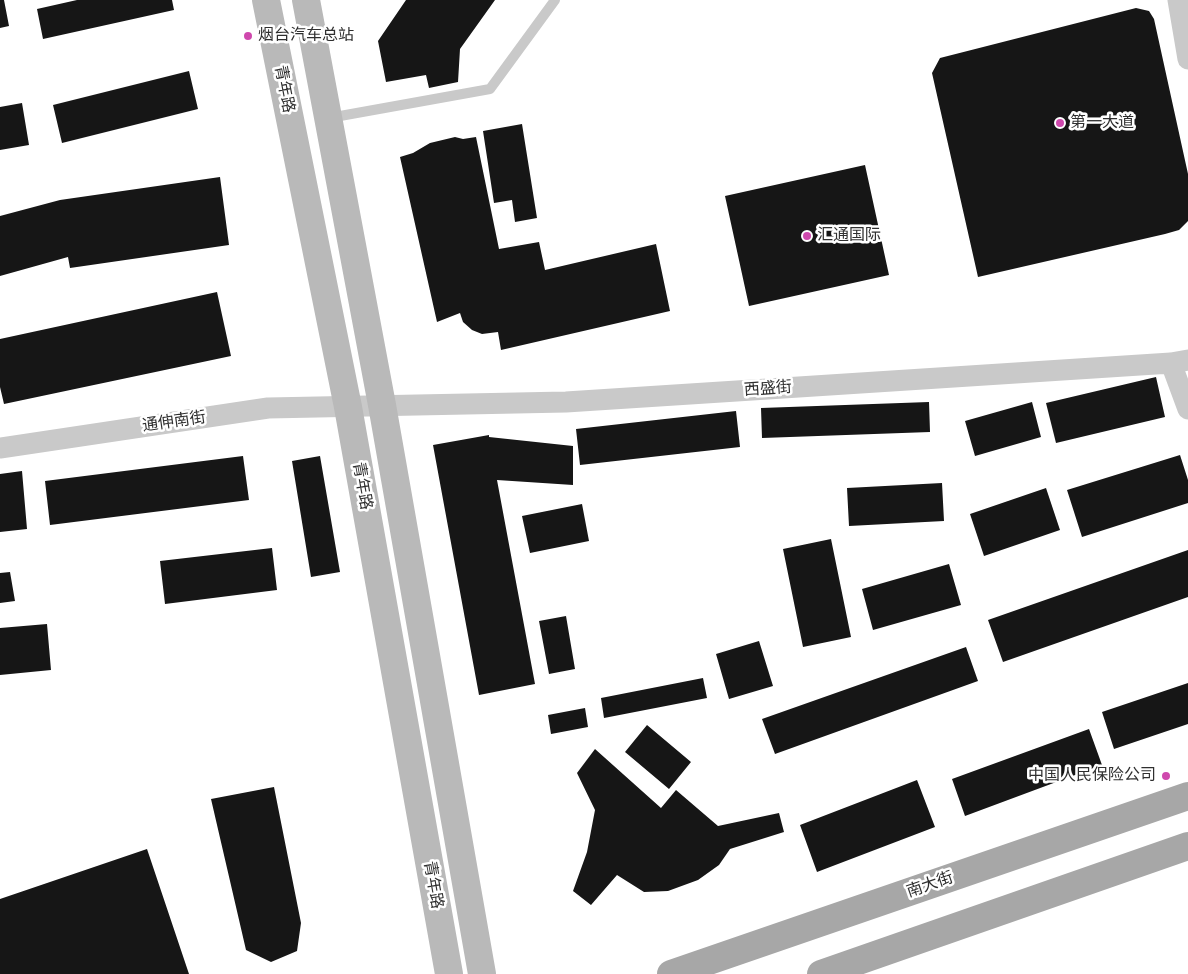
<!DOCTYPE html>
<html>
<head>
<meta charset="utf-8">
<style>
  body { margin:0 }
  canvas { display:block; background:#fff }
</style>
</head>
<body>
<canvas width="1188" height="974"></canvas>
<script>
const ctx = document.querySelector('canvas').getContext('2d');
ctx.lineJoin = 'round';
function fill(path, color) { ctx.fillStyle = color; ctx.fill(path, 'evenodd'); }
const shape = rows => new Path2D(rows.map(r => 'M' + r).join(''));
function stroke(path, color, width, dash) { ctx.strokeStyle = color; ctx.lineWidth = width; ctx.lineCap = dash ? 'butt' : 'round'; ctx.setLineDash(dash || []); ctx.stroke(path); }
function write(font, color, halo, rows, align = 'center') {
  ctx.font = font + ' "Space Grotesk","Noto Sans SC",sans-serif'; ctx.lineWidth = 5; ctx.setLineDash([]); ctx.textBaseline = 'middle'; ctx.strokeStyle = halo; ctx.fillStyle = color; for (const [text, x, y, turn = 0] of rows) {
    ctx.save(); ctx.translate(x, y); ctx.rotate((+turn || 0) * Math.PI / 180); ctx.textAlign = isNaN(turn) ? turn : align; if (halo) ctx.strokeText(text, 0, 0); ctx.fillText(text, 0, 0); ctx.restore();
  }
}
const building = shape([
  [0,0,4,0,9,26,0,28],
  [77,0,172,0,174,10,43,39,37,9],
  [406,0,495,0,460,49,458,82,429,88,426,75,386,82,378,41],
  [1136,8,1149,11,1154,19,1188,174,1188,221,1179,230,1165,234,978,277,932,73,940,58],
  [189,71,198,109,62,143,53,105],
  [22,103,29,145,0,150,0,107],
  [522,124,537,218,515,222,512,200,494,203,483,131],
  [455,137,463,139,476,137,499,249,539,242,545,270,656,244,670,311,501,350,498,332,482,334,472,330,463,322,460,313,437,322,400,157,413,153,430,143],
  [865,165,889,275,749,306,725,196],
  [220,177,229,245,70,268,68,257,0,276,0,216,60,200],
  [217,292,231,356,4,404,0,387,0,339],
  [1156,377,1165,417,1056,443,1046,403],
  [929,402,930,432,762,438,761,408],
  [1032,402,1041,437,975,456,965,421],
  [736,411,740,447,580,465,576,429],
  [489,435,489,437,573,446,573,485,497,480,535,684,479,695,433,445],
  [1180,455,1188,480,1188,503,1082,537,1067,490],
  [243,456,249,500,50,525,45,481],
  [320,456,340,572,311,577,292,461],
  [22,471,27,529,0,532,0,474],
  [942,483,944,521,849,526,847,488],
  [1046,488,1060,530,984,556,970,514],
  [582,504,589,541,530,553,522,516],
  [831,539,851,637,803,647,783,549],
  [272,548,277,590,165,604,160,561],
  [1188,550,1188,597,1003,662,988,620],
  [949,564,961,605,873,630,862,589],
  [10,572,15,601,0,603,0,573],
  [566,616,575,669,549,674,539,621],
  [47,624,51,670,0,675,0,628],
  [759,641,773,686,729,699,716,654],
  [966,647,978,681,775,754,762,719],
  [703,678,707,698,604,718,601,698],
  [1188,683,1188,724,1114,749,1102,712],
  [585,708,588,727,551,734,548,715],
  [647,725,691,762,669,789,625,752],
  [1089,729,1102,765,965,816,952,779],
  [595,749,661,808,676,790,718,826,779,813,784,832,730,849,719,865,698,880,668,891,644,892,617,875,591,905,573,891,587,852,595,810,577,773],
  [917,780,935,827,817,872,800,825],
  [274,787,301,923,297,951,271,962,246,950,211,799],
  [147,849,189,974,0,974,0,899]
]);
const lane = shape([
  [329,118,490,89,555,0]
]);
const street = shape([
  [1178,0,1188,59],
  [1171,363,1188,409],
  [0,448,268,408,566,402,1171,363,1188,360]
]);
const secondary = shape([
  [266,0,348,407,449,974],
  [306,0,382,405,482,974]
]);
const primary = shape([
  [671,974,1188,796],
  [821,974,1188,846]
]);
const markers = [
  [248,36,5,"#cf48ad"],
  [1060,123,5,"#cf48ad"],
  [807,236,5,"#cf48ad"],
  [1166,776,5,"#cf48ad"]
];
const poiNames = [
  ["烟台汽车总站",258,36],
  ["第一大道",1070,123],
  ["汇通国际",817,236],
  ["中国人民保险公司",1156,776,"right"]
];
const streetNames = [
  ["青年路",284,89,79],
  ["西盛街",768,389,-4],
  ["通伸南街",174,422,-8],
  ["青年路",362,486,80],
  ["青年路",433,885,80],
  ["南大街",930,885,-19]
];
fill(building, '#161616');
stroke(lane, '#c9c9c9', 10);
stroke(street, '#c9c9c9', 21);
stroke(secondary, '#b9b9b9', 28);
stroke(primary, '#a7a7a7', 28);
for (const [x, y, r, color] of markers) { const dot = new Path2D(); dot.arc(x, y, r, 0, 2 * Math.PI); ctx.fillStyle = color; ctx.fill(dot); stroke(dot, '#fff', 2); }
write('16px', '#2f2f2f', '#fff', poiNames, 'left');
write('16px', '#2f2f2f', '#fff', streetNames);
</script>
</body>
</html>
